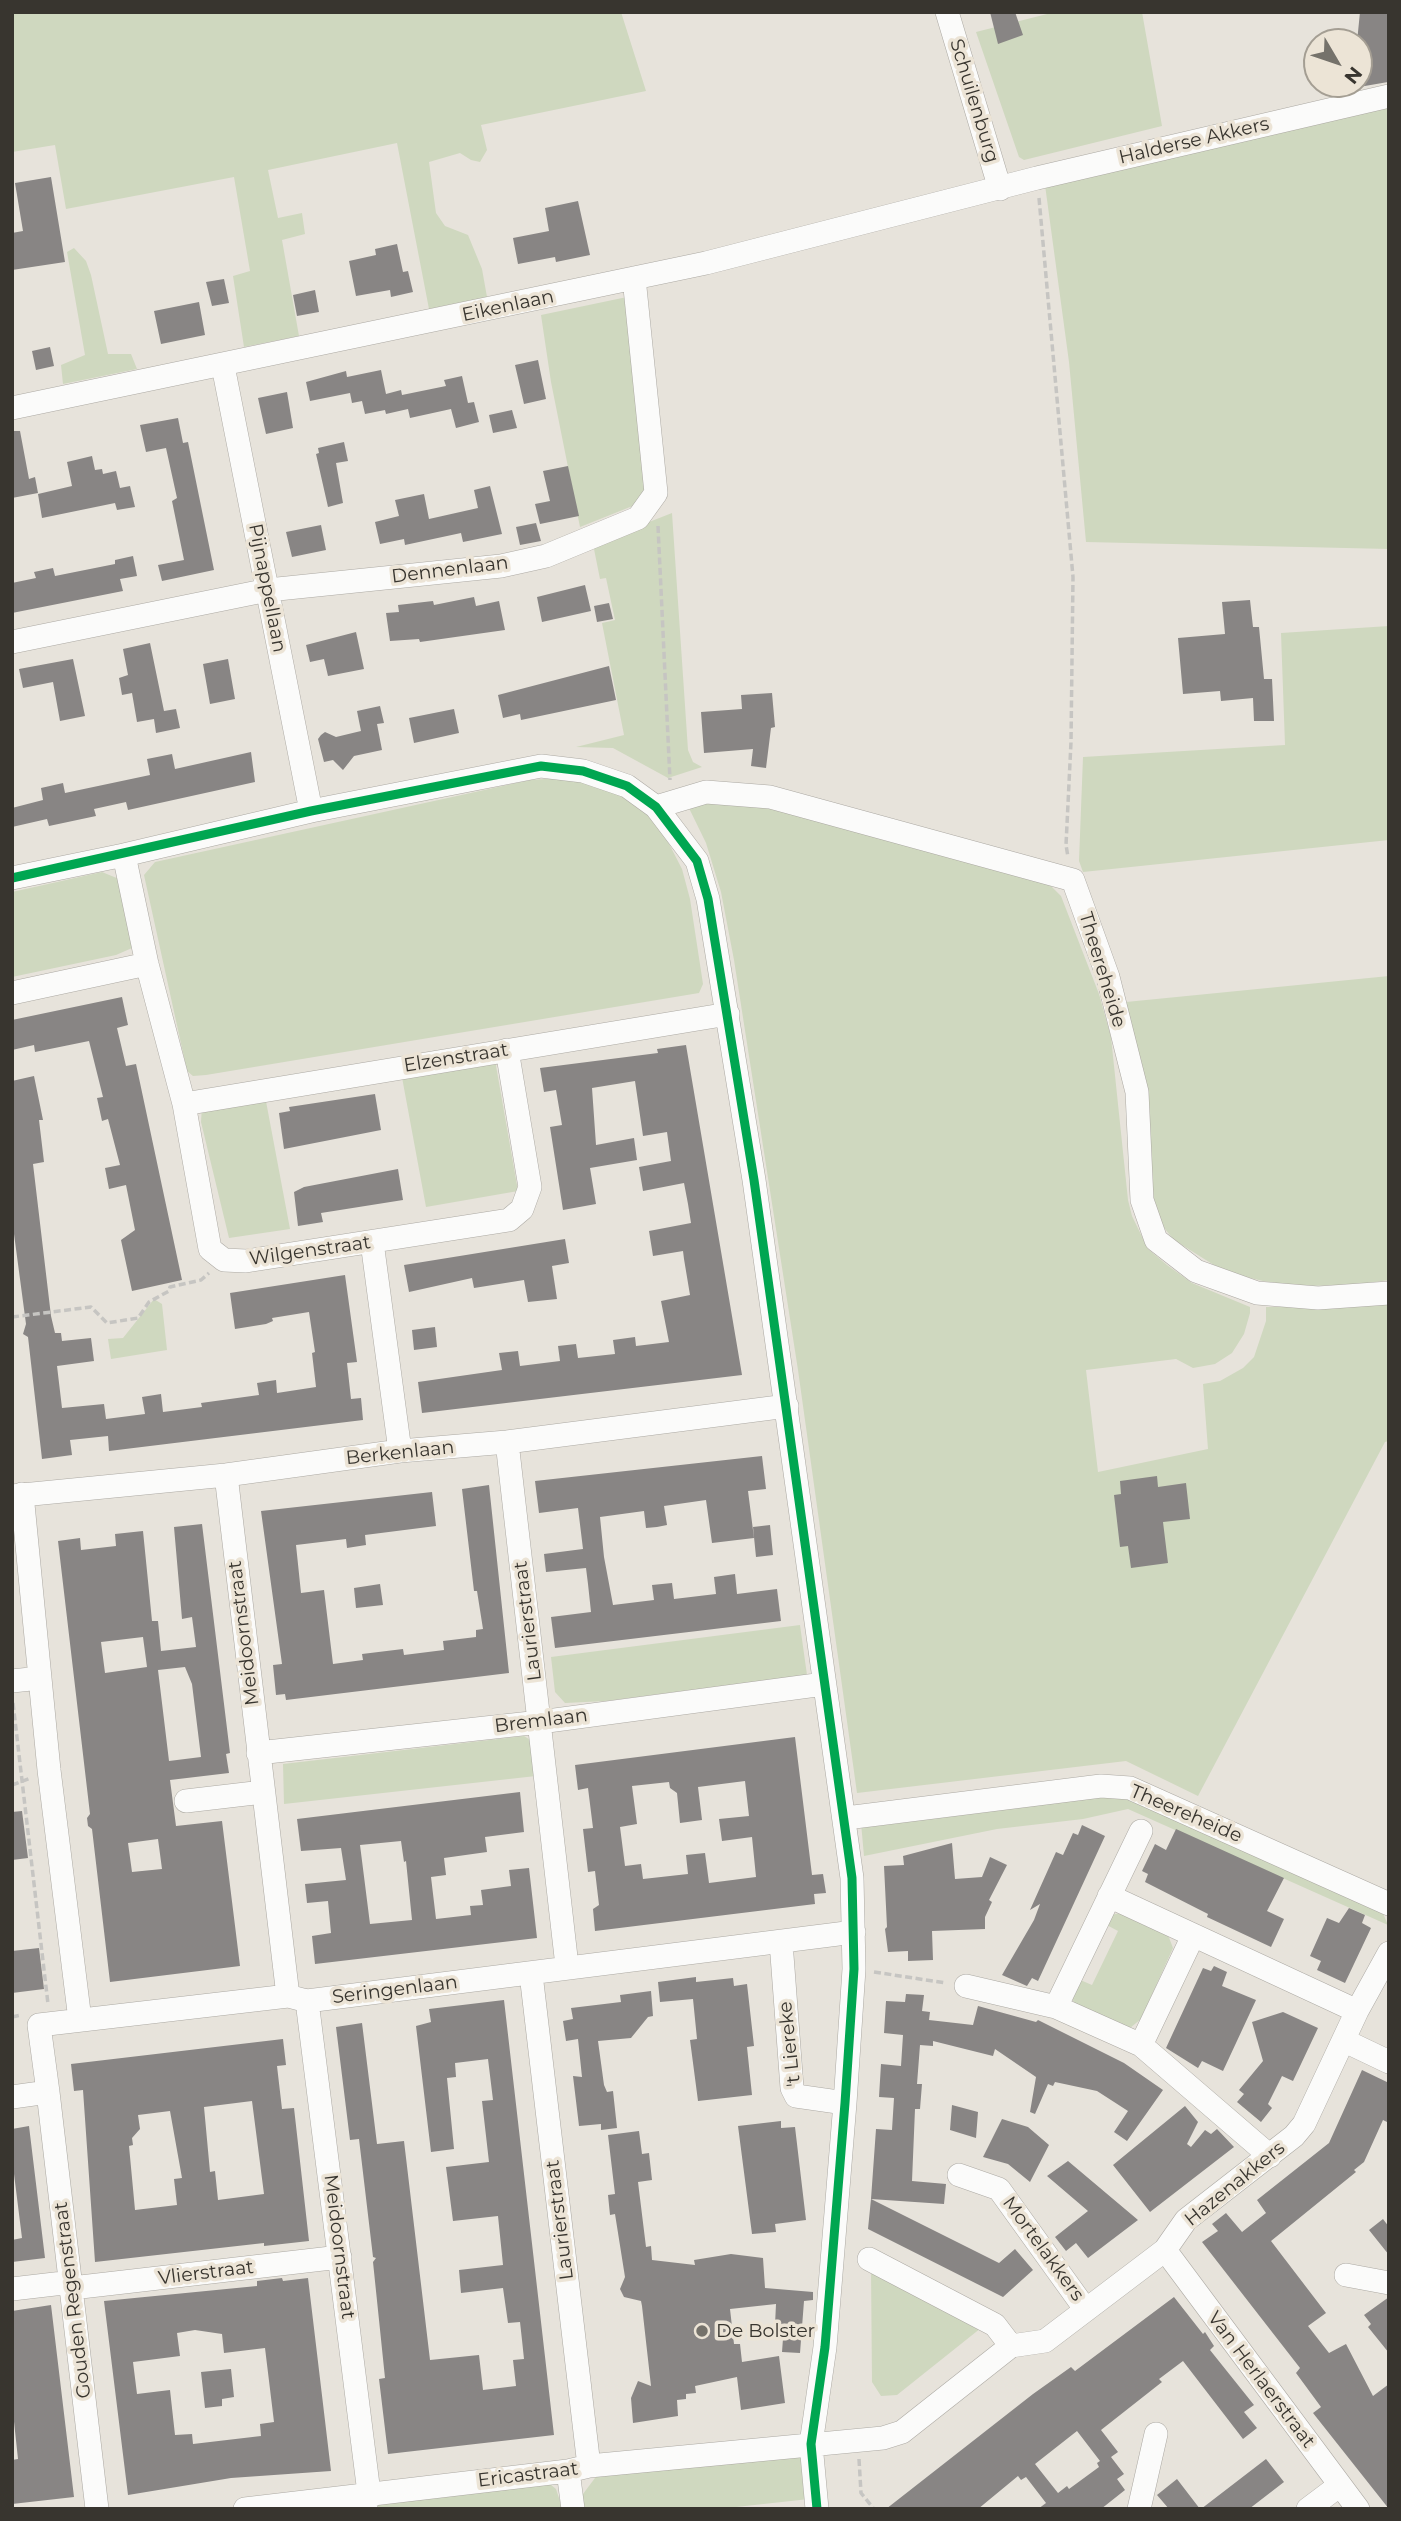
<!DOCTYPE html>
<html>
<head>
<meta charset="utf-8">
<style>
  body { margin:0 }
  #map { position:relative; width:1401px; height:2521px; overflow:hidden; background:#e7e3db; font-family:Montserrat,sans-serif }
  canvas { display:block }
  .frame { position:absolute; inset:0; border:14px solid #38352f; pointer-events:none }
  .north { position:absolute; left:1303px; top:28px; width:70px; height:70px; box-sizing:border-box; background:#ece4d6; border:2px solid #a49e93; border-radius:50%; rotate:129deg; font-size:19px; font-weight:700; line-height:28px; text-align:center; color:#38352f }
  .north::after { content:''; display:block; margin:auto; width:24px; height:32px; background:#75726b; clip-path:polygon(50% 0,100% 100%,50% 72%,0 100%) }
</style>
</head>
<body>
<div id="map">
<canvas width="1401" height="2521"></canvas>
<div class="frame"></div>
<div class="north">N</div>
</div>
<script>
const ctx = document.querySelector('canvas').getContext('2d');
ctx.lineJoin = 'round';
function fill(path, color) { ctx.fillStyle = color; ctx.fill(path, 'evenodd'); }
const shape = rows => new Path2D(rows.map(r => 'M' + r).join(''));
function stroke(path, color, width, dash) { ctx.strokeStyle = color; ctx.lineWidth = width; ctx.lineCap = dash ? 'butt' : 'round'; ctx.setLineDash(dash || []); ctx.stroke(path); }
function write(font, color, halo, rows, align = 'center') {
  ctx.font = font + ' Montserrat,sans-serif'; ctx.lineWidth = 7; ctx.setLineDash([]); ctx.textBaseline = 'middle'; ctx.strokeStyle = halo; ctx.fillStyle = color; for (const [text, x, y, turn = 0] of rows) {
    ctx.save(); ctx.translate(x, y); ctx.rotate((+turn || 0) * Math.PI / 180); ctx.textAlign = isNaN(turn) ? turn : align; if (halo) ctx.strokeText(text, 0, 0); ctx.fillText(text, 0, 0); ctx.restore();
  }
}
const green = shape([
  [12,12,621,12,646,91,481,125,487,150,480,162,471,160,460,153,429,162,436,213,445,226,468,235,482,269,487,297,429,309,397,143,268,170,278,218,302,213,305,234,282,240,299,336,244,347,233,276,250,271,234,177,66,209,55,145,12,152],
  [1055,12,1142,12,1162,126,1024,160,1019,157,976,32],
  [1389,104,1389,549,1086,542,1069,362,1045,185],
  [74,248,86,261,91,275,108,354,131,354,137,369,63,384,61,365,85,355,67,252],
  [627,297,645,492,640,503,580,527,551,382,541,315],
  [672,513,688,750,693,762,702,767,668,778,613,748,576,747,624,735,602,623,615,620,606,578,600,579,593,544],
  [1389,626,1389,840,1083,872,1079,861,1083,757,1285,745,1281,633],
  [560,778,595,785,626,797,647,812,664,834,682,869,690,899,703,984,699,993,206,1075,193,1076,187,1071,144,875,155,862,530,780],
  [718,790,1048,883,1061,896,1099,994,1111,1037,1128,1200,1132,1216,1148,1249,1167,1265,1192,1283,1250,1307,1250,1313,1244,1334,1232,1353,1215,1364,1193,1368,1176,1359,1086,1370,1098,1472,1208,1449,1203,1384,1220,1381,1243,1368,1254,1357,1266,1321,1266,1307,1349,1307,1389,1301,1389,1441,1385,1442,1198,1796,1126,1761,857,1793,798,1370,734,960,721,892,706,843,687,804],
  [102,872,119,879,132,948,116,955,12,977,12,892],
  [1389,976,1389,1280,1354,1285,1297,1286,1263,1281,1225,1272,1174,1240,1160,1223,1150,1186,1136,1054,1126,1002],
  [495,1060,518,1191,426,1207,401,1072],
  [265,1096,290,1229,229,1238,201,1122,202,1106],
  [154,1299,162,1304,167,1350,111,1359,108,1339,123,1338],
  [800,1625,807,1675,606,1701,565,1703,555,1692,551,1657],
  [524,1736,532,1741,536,1776,284,1804,283,1764],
  [1123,1781,1382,1911,1388,1925,1128,1809,1083,1819,997,1829,864,1856,860,1812],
  [1122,1913,1168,1935,1173,1948,1141,2019,1130,2028,1074,2003,1072,1997,1078,1979,1092,1985,1118,1931,1103,1923,1109,1915],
  [871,2269,981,2328,897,2395,881,2396,872,2382],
  [802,2450,809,2499,718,2509,581,2509,583,2494,598,2474],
  [545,2480,556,2489,562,2507,373,2509,374,2501]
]);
const building = shape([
  [990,12,1015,12,1023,35,998,44],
  [1360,12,1389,12,1388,82,1359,87,1357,42],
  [51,177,65,262,12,270,12,233,23,231,15,183],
  [578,201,590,255,556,262,555,257,518,264,513,238,549,231,545,208],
  [397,244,403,272,408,271,413,292,391,297,390,290,356,296,349,261,376,255,375,249],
  [224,279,229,303,212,306,206,282],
  [315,290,319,312,297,316,293,295],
  [199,302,205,335,161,344,154,311],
  [50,347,54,366,36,370,32,351],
  [538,360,546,399,524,404,515,365],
  [381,370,386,394,401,390,402,395,446,386,444,380,462,376,468,403,474,402,479,422,456,428,451,409,410,418,408,409,386,414,385,410,365,414,362,401,352,403,350,393,310,401,306,382,346,371,347,377],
  [287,392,293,428,266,434,258,398],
  [512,410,517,428,493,433,489,415],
  [178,418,183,443,188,442,214,570,162,581,158,565,184,560,172,501,177,498,166,448,146,452,140,425],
  [12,431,20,431,29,479,35,477,38,493,12,498],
  [344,442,348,461,336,463,343,503,328,507,316,454,319,453,318,448],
  [92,456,95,470,102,469,103,474,116,471,120,488,130,486,135,507,117,510,115,503,42,518,38,494,72,486,67,462],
  [568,466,579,516,540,524,535,504,550,501,543,471],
  [490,486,502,534,463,542,461,533,405,545,404,539,380,544,375,522,399,516,395,500,424,494,429,519,478,508,474,490],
  [536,523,541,541,520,545,516,527],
  [321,525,326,550,292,557,286,532],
  [133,556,137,576,120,579,123,591,12,613,12,583,36,578,34,572,53,568,55,576,115,564,115,560],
  [585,585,591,611,542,622,537,597],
  [474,597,476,606,499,601,505,630,420,642,419,639,390,641,386,613,399,612,398,605,433,601,434,605],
  [1250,600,1253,627,1259,627,1264,679,1272,679,1274,721,1254,721,1253,698,1221,701,1220,691,1183,694,1178,638,1225,634,1222,602],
  [609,603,613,619,597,622,594,606],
  [356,632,364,669,328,676,324,659,310,662,306,645],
  [150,643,164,711,176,709,180,728,156,733,154,719,137,722,132,693,122,695,119,678,128,675,123,649],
  [73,659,85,716,60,721,53,682,23,688,19,669],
  [228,659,235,699,210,704,203,664],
  [609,666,616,700,521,720,520,714,503,718,498,695],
  [772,693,775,727,771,728,766,768,751,766,753,749,704,753,701,712,742,709,741,695],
  [380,706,384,723,377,724,382,750,354,756,343,770,333,760,324,762,318,739,321,735,325,732,336,737,361,731,357,711],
  [454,709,459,733,414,743,409,718],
  [251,752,255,782,128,810,126,802,94,809,96,816,49,826,47,819,12,827,12,808,43,800,41,788,63,783,65,793,150,775,147,759,172,754,175,769],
  [122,997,128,1025,117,1028,126,1066,136,1064,182,1280,132,1291,121,1240,135,1230,126,1185,109,1189,105,1168,120,1165,108,1119,102,1121,97,1098,103,1097,89,1041,35,1052,34,1045,12,1050,12,1020],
  [686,1045,742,1375,422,1413,418,1382,502,1370,499,1353,518,1351,520,1366,560,1361,558,1346,576,1344,578,1358,615,1354,613,1340,635,1337,636,1346,669,1342,661,1301,690,1295,684,1259,683,1251,653,1256,649,1231,691,1223,688,1204,684,1183,643,1191,639,1167,671,1161,667,1132,643,1136,635,1081,592,1088,596,1145,634,1138,637,1160,590,1168,596,1204,563,1210,550,1127,562,1125,556,1090,544,1092,540,1068,658,1053,657,1049],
  [34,1076,43,1120,39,1120,44,1162,33,1164,51,1316,55,1333,61,1333,62,1341,91,1338,94,1361,57,1366,62,1408,104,1404,106,1419,145,1414,142,1397,161,1394,163,1412,202,1407,201,1403,259,1395,257,1383,276,1380,277,1393,316,1387,312,1353,315,1352,309,1312,272,1318,273,1321,266,1324,235,1329,230,1293,345,1275,357,1362,347,1363,351,1399,361,1398,363,1420,109,1451,108,1436,70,1440,72,1455,42,1459,28,1337,23,1334,26,1324,12,1219,12,1081],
  [375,1094,381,1130,284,1149,279,1113,290,1111,289,1107],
  [398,1169,403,1200,321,1213,323,1222,298,1226,294,1192,304,1187],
  [565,1239,569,1263,552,1266,557,1299,528,1302,524,1280,474,1288,472,1278,409,1292,404,1265],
  [435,1327,437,1347,414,1350,412,1330],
  [762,1456,766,1489,748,1491,754,1538,712,1543,706,1500,664,1506,667,1525,657,1527,646,1528,644,1511,600,1517,604,1557,613,1605,654,1600,652,1585,672,1583,674,1599,716,1594,714,1577,735,1574,737,1594,777,1589,781,1621,555,1648,551,1617,591,1612,588,1584,586,1568,546,1572,544,1554,583,1549,578,1508,539,1513,535,1481],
  [1157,1476,1158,1487,1186,1483,1190,1519,1163,1522,1168,1563,1131,1568,1128,1546,1120,1547,1114,1495,1121,1494,1120,1481],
  [489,1485,509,1673,286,1700,285,1694,276,1695,273,1665,282,1664,261,1511,432,1492,436,1526,365,1535,366,1545,347,1548,346,1539,296,1545,301,1593,324,1590,333,1664,363,1660,362,1654,403,1649,404,1655,444,1650,443,1641,476,1637,476,1630,483,1629,477,1591,474,1591,462,1489],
  [202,1524,230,1753,226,1754,229,1773,170,1780,176,1826,222,1821,240,1966,110,1982,92,1829,88,1826,87,1818,90,1814,58,1541,80,1538,81,1550,116,1546,115,1534,143,1531,152,1621,158,1621,161,1651,196,1647,192,1617,182,1619,174,1527],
  [143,1637,147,1667,105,1673,101,1642],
  [185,1667,192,1684,201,1757,169,1761,158,1670],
  [158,1839,162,1869,132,1872,128,1843],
  [770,1525,773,1555,756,1557,753,1527],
  [380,1584,383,1605,356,1608,354,1588],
  [795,1737,812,1875,823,1874,826,1893,814,1894,815,1904,595,1931,593,1909,599,1905,595,1871,588,1872,583,1829,593,1828,588,1788,578,1790,575,1765],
  [745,1781,749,1816,719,1819,722,1841,752,1837,756,1877,709,1883,705,1853,686,1855,688,1874,643,1879,641,1864,625,1866,620,1827,637,1824,632,1786,669,1782,670,1788,677,1793,680,1823,702,1820,698,1787],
  [520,1792,524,1832,485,1837,487,1852,444,1858,446,1875,431,1877,436,1919,471,1915,470,1906,483,1905,481,1890,511,1886,509,1870,529,1868,537,1938,315,1964,312,1936,331,1933,328,1901,307,1903,305,1884,346,1880,341,1848,301,1851,297,1819],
  [401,1841,404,1862,406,1861,412,1920,370,1924,360,1845],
  [22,1811,28,1858,12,1860,12,1812],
  [1082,1825,1105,1836,1038,1981,1032,1978,1027,1986,1002,1975,1034,1920,1040,1904,1030,1910,1056,1852,1063,1855,1073,1833,1078,1835],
  [1176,1829,1284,1878,1267,1911,1284,1919,1271,1947,1207,1917,1208,1914,1145,1882,1148,1874,1142,1871,1155,1844,1166,1850],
  [952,1843,955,1879,982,1877,990,1857,1007,1865,989,1900,992,1902,985,1917,985,1929,932,1931,933,1960,908,1961,908,1951,888,1952,885,1929,887,1927,884,1866,904,1865,903,1856],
  [1349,1908,1365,1915,1362,1923,1371,1928,1345,1983,1317,1970,1321,1961,1310,1956,1327,1918,1339,1923],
  [39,1948,44,1989,12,1993,12,1951],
  [1214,1966,1227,1972,1222,1986,1256,2000,1223,2071,1202,2061,1198,2068,1166,2048,1203,1968,1211,1971],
  [696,1977,696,1982,733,1978,734,1986,747,1984,754,2046,747,2047,752,2095,698,2101,690,2040,697,2039,693,1999,660,2002,658,1982],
  [651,1991,653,2016,648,2017,631,2038,598,2041,604,2085,607,2092,613,2091,617,2128,601,2130,601,2124,579,2126,573,2076,582,2077,578,2039,566,2041,563,2021,573,2019,571,2008,621,2002,620,1995],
  [906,1994,924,1995,922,2011,930,2012,929,2020,973,2025,978,2006,1036,2022,1038,2020,1124,2063,1163,2090,1127,2141,1114,2132,1128,2111,1097,2091,1055,2082,1053,2086,1048,2084,1035,2114,1030,2112,1036,2077,995,2049,993,2056,933,2041,933,2046,920,2045,917,2084,922,2084,920,2109,915,2109,912,2181,946,2184,944,2204,871,2199,876,2129,892,2130,894,2098,879,2097,881,2064,901,2066,903,2035,884,2033,886,2001,905,2002],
  [504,2000,554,2435,388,2454,379,2379,385,2378,373,2262,376,2258,373,2257,359,2139,350,2140,336,2027,362,2023,377,2144,404,2141,430,2360,479,2355,483,2390,516,2386,513,2360,524,2359,522,2340,520,2322,508,2323,503,2288,461,2293,459,2270,503,2265,498,2216,453,2221,446,2167,489,2162,482,2101,493,2100,488,2059,455,2063,456,2077,447,2078,454,2149,431,2152,416,2026,431,2022,429,2009],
  [1283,2012,1318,2028,1293,2081,1282,2076,1268,2104,1272,2108,1261,2122,1237,2102,1244,2094,1239,2090,1263,2061,1252,2022],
  [283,2039,286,2065,277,2066,282,2109,294,2108,309,2241,264,2246,264,2243,95,2262,83,2090,74,2091,71,2064],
  [252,2101,264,2194,218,2200,215,2171,210,2172,204,2107],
  [170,2111,182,2178,174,2179,177,2205,135,2210,129,2146,133,2145,132,2138,140,2129,138,2115],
  [1362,2070,1389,2083,1389,2123,1383,2120,1364,2162,1354,2170,1356,2172,1271,2241,1326,2313,1308,2326,1329,2353,1346,2344,1373,2396,1389,2384,1389,2509,1313,2413,1321,2407,1296,2373,1300,2368,1202,2242,1218,2231,1212,2224,1226,2213,1242,2232,1266,2213,1257,2200,1329,2143],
  [952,2105,978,2112,976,2138,950,2130],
  [1185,2106,1198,2122,1187,2144,1191,2147,1205,2130,1211,2134,1217,2129,1234,2147,1150,2212,1113,2165],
  [1002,2119,1028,2127,1049,2145,1030,2182,1008,2164,983,2157],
  [781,2121,781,2128,795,2127,806,2220,775,2224,776,2232,752,2234,738,2126],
  [29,2126,45,2258,12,2262,12,2240,22,2238,12,2158,12,2129],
  [639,2131,642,2154,649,2153,652,2180,638,2182,646,2247,651,2246,652,2260,695,2265,694,2260,731,2254,763,2258,765,2288,813,2292,813,2300,804,2301,800,2353,782,2352,784,2325,775,2325,776,2304,730,2309,734,2344,740,2344,742,2362,779,2356,785,2403,741,2410,737,2377,695,2386,696,2393,686,2394,686,2399,677,2400,678,2416,633,2423,631,2398,638,2381,651,2386,642,2306,641,2301,624,2297,620,2289,625,2277,615,2214,610,2215,608,2195,615,2194,608,2135],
  [1068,2161,1138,2220,1088,2258,1076,2243,1066,2251,1055,2237,1088,2211,1047,2176],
  [871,2199,999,2263,1015,2249,1033,2270,1003,2297,868,2229],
  [1383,2219,1389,2227,1389,2255,1369,2230],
  [282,2278,283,2281,308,2278,331,2471,231,2478,128,2495,104,2301,257,2286,257,2281],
  [195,2330,222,2334,224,2353,265,2348,274,2422,260,2424,261,2436,193,2444,192,2434,175,2435,170,2390,137,2394,133,2362,180,2356,177,2333],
  [1174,2297,1203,2334,1205,2332,1214,2346,1210,2350,1254,2405,1244,2412,1257,2428,1243,2439,1183,2361,1159,2379,1162,2382,1101,2430,1118,2452,1111,2457,1124,2474,1117,2479,1125,2490,1101,2509,1038,2509,1046,2503,1026,2477,1021,2480,1018,2476,978,2509,886,2509,1033,2394,1071,2367,1075,2371],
  [1077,2431,1100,2461,1097,2463,1099,2467,1069,2489,1067,2486,1058,2493,1035,2464],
  [1389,2297,1389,2353,1368,2327,1371,2324,1364,2315],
  [51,2305,74,2497,12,2504,12,2460,18,2459,12,2403,12,2311],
  [231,2369,234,2397,222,2399,222,2406,205,2408,201,2372],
  [1266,2459,1284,2482,1249,2509,1201,2509],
  [1177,2479,1200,2509,1169,2509,1157,2495]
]);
const path = shape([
  [1039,198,1073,577,1071,742,1066,845,1068,857],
  [658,526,670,780],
  [12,1317,91,1307,107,1323,138,1318,149,1302,169,1291,170,1287,201,1280,209,1273],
  [13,1703,48,2004],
  [12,1785,31,1778],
  [874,1972,946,1983],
  [12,2017,21,2015],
  [859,2459,861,2493,874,2509]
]);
const minor = shape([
  [947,12,1000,189],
  [223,366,311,811],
  [12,408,706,263,1037,178,1389,96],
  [12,642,268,590,501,566,546,556,638,518,656,493,634,278],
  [656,807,706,792,770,797,1073,880,1108,977,1137,1092,1142,1200,1156,1240,1196,1271,1257,1293,1318,1298,1389,1293],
  [124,855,147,964,184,1104,210,1249,224,1260,246,1261,509,1220,522,1209,530,1187,507,1050],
  [12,878,124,855,311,811,541,766,583,771,627,786,656,807,697,861,708,899,754,1180,852,1878,854,1969,845,2103,825,2347,811,2444,817,2509],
  [12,993,147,964],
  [184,1104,728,1014],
  [372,1242,400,1451],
  [507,1442,567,1966],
  [226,1475,288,1996],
  [22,1494,49,1770,80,2020],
  [12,1496,226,1475,400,1451,507,1442,787,1406],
  [12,1681,40,1678],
  [258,1753,540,1722,824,1684],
  [186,1801,263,1792],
  [846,1818,1101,1786,1130,1788,1389,1904],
  [1109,1896,1357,2011],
  [781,1942,792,2088,796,2096,845,2103],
  [531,1974,589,2466],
  [966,1986,1056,2007,1141,2045,1270,2156],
  [307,2001,369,2493,365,2508],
  [1056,2007,1141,1831],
  [1345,2041,1389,2062],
  [1141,2045,1193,1936],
  [48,2092,97,2509],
  [12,2097,48,2092,39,2025,288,1996,307,2001,854,1932],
  [959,2175,999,2189,1086,2310],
  [1165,2250,1358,2509],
  [869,2259,995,2325,1011,2346],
  [1346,2275,1389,2283],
  [72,2288,340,2257],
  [12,2289,72,2282],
  [568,2471,573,2509],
  [245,2509,568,2471,589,2466,883,2438,902,2432,1011,2346,1045,2341,1165,2250,1186,2220,1294,2136,1304,2124,1357,2011,1389,1953],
  [1139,2509,1156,2434],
  [1308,2509,1340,2485]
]);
const bus1 = shape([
  [12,878,311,811,541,766,583,771,627,786,656,807,697,861,708,899,754,1180,852,1878,854,1969,845,2103,825,2347,811,2444,817,2509]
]);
const markers = [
  [702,2331,7,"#75726b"]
];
const streetNames = [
  ["Schuilenburg",974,101,73],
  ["Halderse Akkers",1194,141,-13],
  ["Eikenlaan",508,306,-12],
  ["Dennenlaan",450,570,-7],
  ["Pijnappellaan",267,588,79],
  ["Theereheide",1102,970,73],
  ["Elzenstraat",456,1058,-9],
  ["Wilgenstraat",310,1251,-8],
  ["Berkenlaan",400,1453,-6],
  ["Laurierstraat",528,1621,-97],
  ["Meidoornstraat",244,1633,-97],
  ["Bremlaan",541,1721,-7],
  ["Theereheide",1186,1814,23],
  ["Seringenlaan",395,1990,-7],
  ["'t Liereke",790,2044,-96],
  ["Hazenakkers",1235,2184,-39],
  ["Laurierstraat",560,2220,-97],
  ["Meidoornstraat",339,2247,83],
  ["Mortelakkers",1043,2249,54],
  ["Vlierstraat",206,2273,-7],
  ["Gouden Regenstraat",73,2300,-97],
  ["Van Herlaerstraat",1261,2380,53],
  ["Ericastraat",528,2475,-7]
];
const poiNames = [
  ["De Bolster",716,2331]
];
fill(green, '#cfd8bf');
fill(building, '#888584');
stroke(minor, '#aca9a3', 24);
stroke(path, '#c6c5c2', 3.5, [7, 3.5]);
stroke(minor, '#fbfbfa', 23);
stroke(bus1, '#00a651', 9);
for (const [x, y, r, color] of markers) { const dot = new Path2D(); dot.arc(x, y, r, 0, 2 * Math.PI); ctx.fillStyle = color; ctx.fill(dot); stroke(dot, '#ece4d6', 2.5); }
write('19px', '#38352f', '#ece4d6', streetNames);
write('19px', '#38352f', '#ece4d6', poiNames, 'left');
</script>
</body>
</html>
